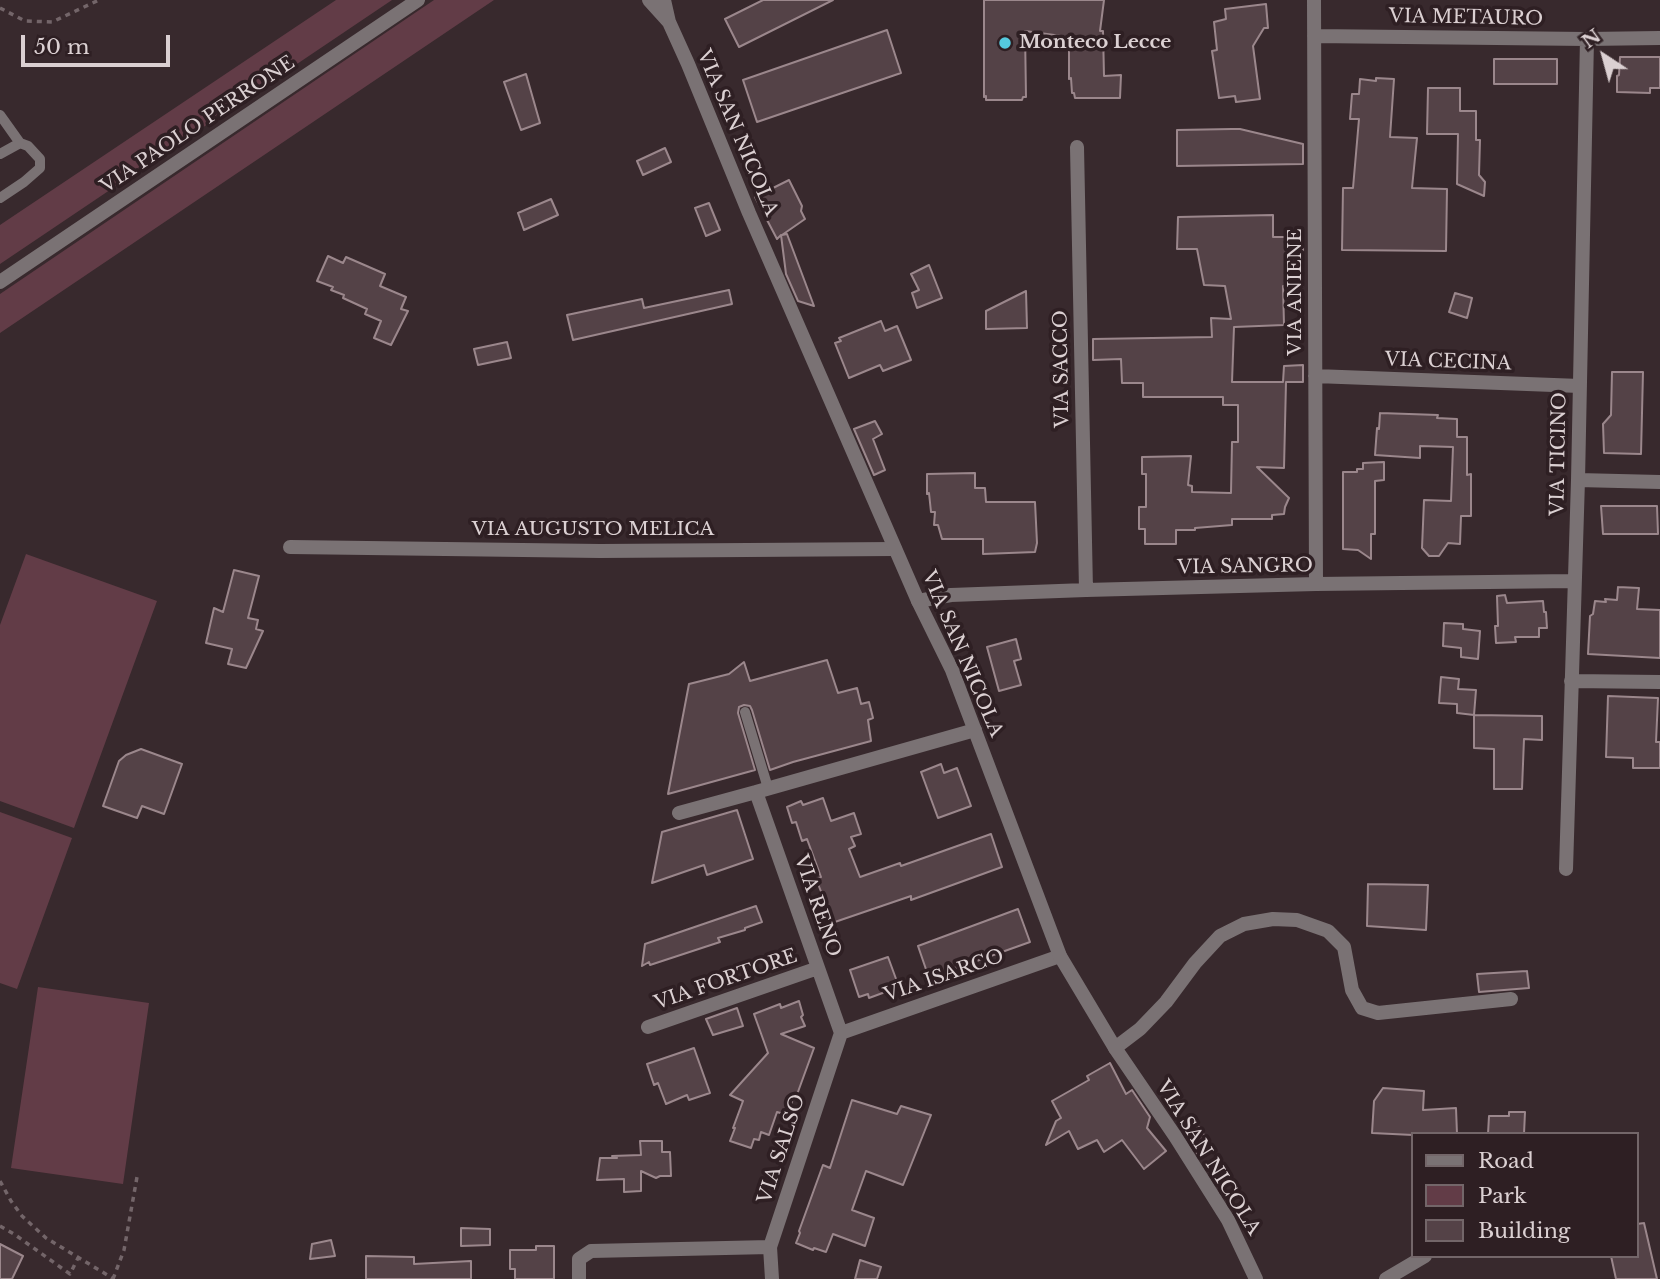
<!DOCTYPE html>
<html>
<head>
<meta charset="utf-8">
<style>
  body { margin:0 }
  #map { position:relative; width:1660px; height:1279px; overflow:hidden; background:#38292d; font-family:"Libre Baskerville",serif }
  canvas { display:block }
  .legend { position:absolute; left:1411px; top:1132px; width:228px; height:126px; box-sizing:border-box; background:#2e1f23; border:2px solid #736669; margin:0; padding:9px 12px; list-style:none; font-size:21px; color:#dbd0d2 }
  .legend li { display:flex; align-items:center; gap:14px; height:35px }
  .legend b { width:35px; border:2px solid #736669 }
  .north { position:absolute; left:1569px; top:21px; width:70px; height:70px; -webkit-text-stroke:5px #2e1f23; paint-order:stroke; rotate:324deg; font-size:19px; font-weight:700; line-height:28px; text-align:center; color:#dbd0d2 }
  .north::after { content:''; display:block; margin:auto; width:24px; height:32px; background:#dbd0d2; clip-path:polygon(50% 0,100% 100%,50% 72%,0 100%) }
  .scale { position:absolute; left:21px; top:35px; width:149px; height:32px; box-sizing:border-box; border:4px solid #dbd0d2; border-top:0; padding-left:9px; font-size:21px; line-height:24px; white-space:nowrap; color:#dbd0d2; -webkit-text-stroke:5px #2e1f23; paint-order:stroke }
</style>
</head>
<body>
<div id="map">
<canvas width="1660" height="1279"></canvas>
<ul class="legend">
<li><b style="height:9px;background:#7a7274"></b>Road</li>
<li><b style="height:19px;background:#623c47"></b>Park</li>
<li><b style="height:19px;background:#544247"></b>Building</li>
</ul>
<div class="north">N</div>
<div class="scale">50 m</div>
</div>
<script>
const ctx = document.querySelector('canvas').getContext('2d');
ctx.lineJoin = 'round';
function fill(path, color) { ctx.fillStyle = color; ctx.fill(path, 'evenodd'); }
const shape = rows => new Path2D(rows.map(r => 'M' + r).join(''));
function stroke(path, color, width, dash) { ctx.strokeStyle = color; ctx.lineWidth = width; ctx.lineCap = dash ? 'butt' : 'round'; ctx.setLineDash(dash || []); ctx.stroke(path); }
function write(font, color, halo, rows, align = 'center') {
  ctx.font = font + ' "Libre Baskerville",serif'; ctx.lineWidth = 7; ctx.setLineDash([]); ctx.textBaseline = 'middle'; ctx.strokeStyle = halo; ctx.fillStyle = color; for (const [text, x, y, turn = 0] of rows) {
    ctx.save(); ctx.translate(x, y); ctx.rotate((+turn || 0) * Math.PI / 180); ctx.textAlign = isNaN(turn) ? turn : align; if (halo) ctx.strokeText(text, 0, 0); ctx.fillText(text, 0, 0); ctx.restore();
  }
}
const green = shape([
  [336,0,392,0,0,264,0,225],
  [434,0,494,0,0,333,0,294],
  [26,554,157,601,74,828,0,801,0,625],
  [0,812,72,838,17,989,0,983],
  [38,987,149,1003,123,1184,11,1168]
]);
const building = shape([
  [763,0,833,0,739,47,725,19,763,0],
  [984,0,1104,0,1100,31,1103,31,1104,76,1121,75,1120,98,1075,98,1074,93,1072,93,1071,78,1069,79,1069,37,1025,31,1026,97,1023,97,1022,100,986,100,986,96,984,97,984,0],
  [1266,4,1268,28,1264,28,1253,46,1260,99,1236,102,1235,96,1219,98,1212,51,1217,50,1214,22,1226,19,1225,9,1266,4],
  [887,30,901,73,757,122,743,80,887,30],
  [1620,57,1660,57,1660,88,1650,88,1650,93,1617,92,1617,76,1619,75,1620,57],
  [1494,59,1557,59,1557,84,1494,84,1494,59],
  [526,74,540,123,521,130,504,82,526,74],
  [1376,78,1394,79,1390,137,1417,138,1412,188,1447,189,1446,251,1342,250,1343,188,1353,188,1359,119,1350,119,1352,94,1359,94,1360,79,1376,81,1376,78],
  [1428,88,1460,88,1460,111,1476,111,1476,140,1480,140,1479,175,1485,182,1484,196,1457,184,1458,134,1427,134,1428,88],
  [1232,129,1240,129,1303,144,1303,164,1177,166,1177,130,1232,129],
  [665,148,671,162,643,175,637,161,665,148],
  [789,180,802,206,801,211,805,219,782,235,787,234,814,306,798,301,786,274,781,235,777,239,755,197,789,180],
  [551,199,558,215,524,230,518,213,551,199],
  [709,203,720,230,706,236,695,208,709,203],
  [1273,215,1273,237,1303,237,1303,286,1283,286,1284,325,1234,327,1232,382,1283,382,1284,366,1303,365,1303,382,1286,382,1284,468,1257,467,1289,498,1285,507,1284,514,1272,515,1272,519,1232,519,1232,525,1195,528,1195,530,1176,530,1176,544,1145,544,1145,529,1139,529,1139,507,1146,507,1146,474,1142,474,1142,457,1191,456,1188,485,1192,486,1192,492,1231,493,1232,442,1238,442,1238,405,1223,405,1223,397,1143,397,1143,383,1122,383,1121,359,1093,360,1093,339,1212,337,1211,318,1231,319,1225,286,1204,285,1197,249,1177,249,1178,217,1273,215],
  [328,256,343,263,346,257,385,274,380,286,406,297,401,309,408,311,391,345,374,338,381,321,365,314,367,309,343,298,344,295,331,290,333,287,317,281,328,256],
  [929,265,942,298,917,308,912,293,919,290,911,274,929,265],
  [729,290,732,304,573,340,567,315,642,299,644,308,729,290],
  [1026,291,1027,328,986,329,986,311,1026,291],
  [1455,293,1472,298,1467,318,1449,312,1455,293],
  [881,321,885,331,897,326,911,360,883,371,880,365,849,378,835,343,841,341,839,338,881,321],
  [507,342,511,358,478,365,474,349,507,342],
  [1612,372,1643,372,1641,454,1604,453,1603,424,1611,415,1612,372],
  [1380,413,1438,415,1437,418,1457,419,1457,437,1467,437,1467,475,1471,474,1471,516,1461,516,1460,544,1448,543,1439,556,1429,556,1422,548,1424,500,1451,501,1453,447,1420,446,1420,458,1375,455,1377,428,1379,429,1380,413],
  [875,421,882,434,873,439,885,470,874,475,854,429,875,421],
  [1384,462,1384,480,1375,481,1375,534,1371,534,1371,559,1358,550,1343,549,1343,472,1357,472,1357,469,1363,469,1363,463,1384,462],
  [975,473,975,488,985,488,986,502,1035,502,1037,543,1035,552,983,554,983,539,942,539,938,525,934,525,935,512,931,512,929,493,927,494,927,474,975,473],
  [1601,506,1657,506,1658,534,1603,534,1601,506],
  [234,570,259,576,248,618,258,620,256,629,263,631,246,668,228,664,232,649,206,643,214,608,223,612,234,570],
  [1618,587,1639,588,1637,609,1660,610,1660,658,1588,654,1590,616,1593,614,1595,601,1606,602,1605,599,1617,600,1618,587],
  [1505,595,1507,603,1543,601,1544,612,1546,612,1547,628,1539,628,1539,637,1515,637,1516,642,1496,643,1495,626,1498,626,1497,596,1505,595],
  [1444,623,1463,624,1463,629,1480,631,1478,659,1461,657,1461,648,1443,646,1444,623],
  [1016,639,1021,659,1014,661,1021,685,999,691,987,647,1016,639],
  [827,660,838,693,857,688,861,704,869,702,873,718,868,720,871,741,793,762,770,770,752,710,750,706,744,705,739,707,738,713,755,770,668,794,689,684,729,674,744,662,750,681,827,660],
  [1441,677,1459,679,1458,689,1476,690,1474,715,1457,713,1457,704,1439,703,1441,677],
  [1608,696,1658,698,1656,742,1660,742,1660,768,1633,768,1633,758,1606,757,1608,696],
  [1474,715,1542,716,1542,740,1524,739,1522,789,1494,789,1494,749,1474,748,1474,715],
  [141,749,182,764,164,814,142,806,137,818,103,806,119,761,126,755,141,749],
  [941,764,944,773,957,768,971,806,938,818,921,772,941,764],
  [823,798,831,821,854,813,861,834,851,837,855,846,849,849,860,877,900,863,901,866,991,834,1002,867,911,900,911,896,829,924,821,900,824,899,816,879,821,877,807,839,802,841,796,822,792,823,787,807,801,801,803,805,823,798],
  [737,810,753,859,707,875,704,865,652,883,662,832,737,810],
  [1368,884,1428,885,1426,930,1367,926,1368,884],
  [756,906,762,922,745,928,745,930,718,938,720,942,650,965,649,962,642,966,645,944,756,906],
  [1018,909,1030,942,929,978,918,946,1018,909],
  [888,957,899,987,869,998,868,994,859,997,850,970,888,957],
  [1527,971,1529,988,1479,992,1477,974,1527,971],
  [799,1001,803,1015,801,1017,805,1026,781,1034,814,1048,795,1100,793,1099,787,1115,777,1112,769,1135,761,1132,759,1140,754,1139,751,1148,730,1141,735,1128,733,1128,743,1101,730,1095,768,1053,754,1014,780,1004,781,1008,799,1001],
  [737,1008,743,1026,713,1035,706,1019,737,1008],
  [694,1048,710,1093,689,1100,687,1095,666,1104,658,1083,654,1085,647,1064,694,1048],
  [1110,1063,1126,1094,1132,1090,1150,1117,1147,1128,1166,1151,1144,1169,1122,1140,1104,1152,1097,1140,1078,1149,1069,1131,1046,1145,1056,1121,1061,1118,1052,1101,1089,1080,1087,1076,1110,1063],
  [1383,1088,1424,1091,1423,1110,1456,1108,1457,1134,1413,1135,1372,1133,1374,1101,1383,1088],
  [852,1100,897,1114,901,1106,931,1115,903,1185,866,1171,852,1210,874,1218,865,1246,833,1234,826,1252,814,1248,813,1250,796,1243,800,1233,799,1231,823,1165,830,1168,852,1100],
  [1509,1112,1525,1112,1524,1134,1488,1134,1489,1116,1509,1116,1509,1112],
  [1199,1127,1212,1148,1199,1156,1186,1136,1199,1127],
  [640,1141,662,1141,662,1152,670,1152,671,1176,660,1176,656,1178,641,1171,641,1191,624,1192,624,1179,597,1180,600,1158,617,1158,612,1156,641,1155,640,1141],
  [1644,1223,1657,1279,1616,1279,1611,1256,1637,1256,1637,1224,1644,1223],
  [461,1228,490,1229,490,1245,461,1246,461,1228],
  [331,1240,335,1256,310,1259,312,1244,331,1240],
  [0,1244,23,1256,12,1279,0,1279,0,1244],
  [536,1246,554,1246,554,1279,515,1279,515,1269,510,1269,510,1250,536,1250,536,1246],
  [366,1256,414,1257,414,1264,471,1261,471,1279,366,1279,366,1256],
  [860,1260,881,1267,877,1279,855,1279,860,1260]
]);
const path = shape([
  [0,8,25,21,52,22,99,0],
  [0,1181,11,1201,22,1216,46,1238,114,1279],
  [0,1226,14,1234,70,1274,78,1258],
  [113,1279,124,1250,137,1177]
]);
const service = shape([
  [0,115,20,143],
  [0,154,20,143,28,146,40,159,40,168,24,182,0,198],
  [745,712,768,788]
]);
const minor = shape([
  [1314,0,1316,584],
  [1314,36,1587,39,1660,38],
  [1077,147,1086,590],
  [0,282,418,0],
  [1315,376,1580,386],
  [1578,480,1660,482],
  [290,547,600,551,895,549],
  [918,601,951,595,1086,590,1316,584,1574,581],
  [1571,681,1660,682],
  [679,813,756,792],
  [1566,869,1578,480,1587,39],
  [648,1027,818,968],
  [841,1033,756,792,975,730],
  [841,1033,1060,956],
  [1115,1048,1140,1029,1166,1002,1195,963,1220,936,1244,924,1273,919,1297,920,1328,931,1344,947,1352,990,1362,1008,1378,1013,1511,999],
  [579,1279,579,1259,591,1251,770,1247],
  [772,1279,770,1247,841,1033],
  [1386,1279,1425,1256]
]);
const tertiary = shape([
  [649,0,668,21],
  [664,0,669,22,688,64,749,213,918,601,952,670,1060,956,1115,1048,1175,1136,1228,1220,1256,1279]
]);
const markers = [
  [1005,43,7,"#55cadf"]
];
const streetNames = [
  ["VIA METAURO",1466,18,1],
  ["VIA PAOLO PERRONE",198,125,-34],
  ["VIA SAN NICOLA",737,133,67],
  ["VIA ANIENE",1296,292,-90],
  ["VIA CECINA",1448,362,2],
  ["VIA SACCO",1062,369,-91],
  ["VIA TICINO",1559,454,-89],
  ["VIA AUGUSTO MELICA",593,530],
  ["VIA SANGRO",1245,567,-1],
  ["VIA SAN NICOLA",962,654,67],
  ["VIA RENO",817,906,71],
  ["VIA ISARCO",944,976,-19],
  ["VIA FORTORE",726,980,-19],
  ["VIA SALSO",782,1149,-72],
  ["VIA SAN NICOLA",1208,1158,58]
];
const poiNames = [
  ["Monteco Lecce",1019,43]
];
fill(green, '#623c47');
fill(building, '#544247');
stroke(building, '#9b878c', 2);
stroke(path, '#736569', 3.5, [5, 5]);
stroke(service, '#7a7274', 10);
stroke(minor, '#7a7274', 14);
stroke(tertiary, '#7a7274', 14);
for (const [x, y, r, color] of markers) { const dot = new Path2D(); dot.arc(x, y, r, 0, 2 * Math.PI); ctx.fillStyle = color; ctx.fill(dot); stroke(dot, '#2e1f23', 2.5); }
write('19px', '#dbd0d2', '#2e1f23', streetNames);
write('bold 19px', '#dbd0d2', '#2e1f23', poiNames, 'left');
</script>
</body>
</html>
